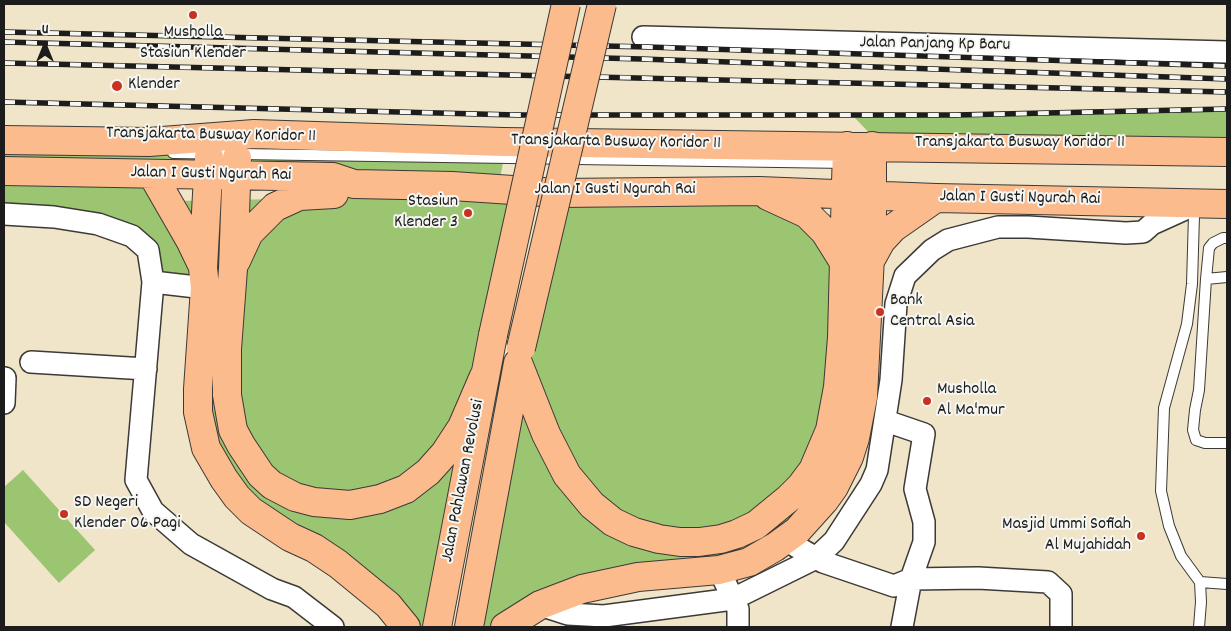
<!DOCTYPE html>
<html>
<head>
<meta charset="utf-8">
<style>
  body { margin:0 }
  #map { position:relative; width:1231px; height:631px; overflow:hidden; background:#f0e4c9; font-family:Dekko,sans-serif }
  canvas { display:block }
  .frame { position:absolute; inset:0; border:5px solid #1c1c1c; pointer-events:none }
  .north { position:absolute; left:20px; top:20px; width:50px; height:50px; -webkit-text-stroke:4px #f6f6f2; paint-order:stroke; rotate:0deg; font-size:14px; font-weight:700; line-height:20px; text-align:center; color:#1c1c1c }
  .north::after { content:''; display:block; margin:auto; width:18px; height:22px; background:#1c1c1c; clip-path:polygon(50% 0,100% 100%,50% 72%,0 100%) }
</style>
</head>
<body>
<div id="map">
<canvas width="1231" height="631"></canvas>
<div class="frame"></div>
<div class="north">U</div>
</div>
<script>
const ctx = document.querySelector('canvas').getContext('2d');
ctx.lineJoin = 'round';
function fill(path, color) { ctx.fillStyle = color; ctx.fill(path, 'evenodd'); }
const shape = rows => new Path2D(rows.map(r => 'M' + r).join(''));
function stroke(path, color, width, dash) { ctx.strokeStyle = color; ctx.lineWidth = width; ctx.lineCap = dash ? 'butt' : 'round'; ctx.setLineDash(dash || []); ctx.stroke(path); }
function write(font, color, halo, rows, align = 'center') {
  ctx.font = font + ' Dekko,sans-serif'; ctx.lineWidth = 4; ctx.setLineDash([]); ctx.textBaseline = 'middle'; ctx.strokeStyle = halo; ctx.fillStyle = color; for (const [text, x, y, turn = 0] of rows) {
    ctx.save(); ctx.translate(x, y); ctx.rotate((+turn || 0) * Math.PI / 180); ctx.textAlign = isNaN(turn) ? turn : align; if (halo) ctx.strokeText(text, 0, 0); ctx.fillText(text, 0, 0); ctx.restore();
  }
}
const green = shape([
  [1128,111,1227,112,1227,151,883,147,852,115],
  [4,148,209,153,209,175,152,174,176,201,279,199,299,196,238,175,237,154,504,157,498,190,524,191,437,627,406,627,214,463,205,288,153,282,132,236,4,214],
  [759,191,814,214,872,216,859,416,785,540,661,575,505,627,469,627,558,193],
  [23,470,95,550,59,583,4,522,4,487]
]);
const lane = shape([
  [173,153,846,163],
  [1194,215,1192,284,1187,324,1164,408,1161,491,1169,526,1181,556,1200,582,1201,602,1199,627],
  [1227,277,1206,279,1199,390,1195,410,1193,430,1196,440,1205,443,1227,443],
  [1206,279,1209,248,1213,243,1223,238,1227,238],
  [1200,582,1227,584]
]);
const street = shape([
  [643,37,1227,52],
  [4,214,54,217,98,224,132,236,148,250,153,282,136,480,153,511,191,544,272,589,294,597,333,627],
  [153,282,205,288],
  [31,362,146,369],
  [4,378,5,378,4,403],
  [886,421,924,434,915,489,924,522,924,542,911,579,902,627],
  [785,540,823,562,894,586,911,579,978,578,1048,582,1061,594,1061,627],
  [719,570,738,609,738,627],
  [540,605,568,614,604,616,733,599,816,558,834,541,871,484,877,470,891,380,896,304,905,276,932,250,948,240,998,227,1028,227,1126,233,1143,232,1152,224,1194,205]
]);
const primary = shape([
  [4,140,149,142,254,134,503,142,1227,152],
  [209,157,203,268,205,288,198,389,198,412,206,448,224,479,237,497,251,511,290,537,314,548,338,564,388,605,406,627],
  [237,158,233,269,227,349,227,395,233,430,241,445,261,475,272,485,295,497,314,502,350,505,380,499,406,489,428,472,445,453,462,427,484,376],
  [4,171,333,177,354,184,452,186,558,193,759,191,936,198,1227,204],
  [152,174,190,240,203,267],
  [768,196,807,214,825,232,845,264],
  [236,261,249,233,275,207,299,196,334,194],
  [870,261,881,241,893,228,936,198],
  [518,363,546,434,567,475,592,505,613,522,634,532,659,539,680,542,699,542,721,539,737,534,756,525,789,498,801,486,813,470,830,430,838,387,842,337,847,146],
  [437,627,493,335],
  [469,627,518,363],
  [505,627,540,605,582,589,638,577,719,570,749,562,775,547,797,531,824,501,834,487,849,457,855,438,863,397,872,216,872,146]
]);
const rail = shape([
  [4,32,648,47,1227,66],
  [4,42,641,59,1227,79],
  [4,63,1227,92],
  [4,102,517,115,956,115,1227,109]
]);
const primaryBridge = shape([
  [493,335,566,4],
  [521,348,602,4]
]);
const markers = [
  [193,15,5,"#c8321e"],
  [117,86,6,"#c8321e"],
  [468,213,5,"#c8321e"],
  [880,312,5,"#c8321e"],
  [927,401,5,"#c8321e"],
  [64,514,5,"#c8321e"],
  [1141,536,5,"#c8321e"]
];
const poiNames = [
  ["Musholla",193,34,"center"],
  ["Stasiun Klender",193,55,"center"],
  ["Klender",128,86],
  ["Stasiun",458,203,"right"],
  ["Klender 3",458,224,"right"],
  ["Bank",890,302],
  ["Central Asia",890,323],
  ["Musholla",937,391],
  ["Al Ma'mur",937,412],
  ["SD Negeri",74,504],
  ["Klender 06 Pagi",74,525],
  ["Masjid Ummi Sofiah",1131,526,"right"],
  ["Al Mujahidah",1131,547,"right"]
];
const streetNames = [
  ["Jalan Panjang Kp Baru",935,45,1],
  ["Transjakarta Busway Koridor 11",211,136,1],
  ["Transjakarta Busway Koridor 11",616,143,1],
  ["Transjakarta Busway Koridor 11",1020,144],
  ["Jalan I Gusti Ngurah Rai",211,175,1],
  ["Jalan I Gusti Ngurah Rai",615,191],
  ["Jalan I Gusti Ngurah Rai",1020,199,1],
  ["Jalan Pahlawan Revolusi",464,481,-79]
];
fill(green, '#9bc571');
stroke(lane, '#3c3a36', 12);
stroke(street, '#3c3a36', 24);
stroke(primary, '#3c3a36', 30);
stroke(lane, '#fff', 10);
stroke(street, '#fff', 21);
stroke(primary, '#fbbb8d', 28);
stroke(rail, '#1c1c1c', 5.5);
stroke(rail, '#f6f6f2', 4, [11]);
stroke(primaryBridge, '#3c3a36', 30, []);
stroke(primaryBridge, '#fbbb8d', 28);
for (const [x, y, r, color] of markers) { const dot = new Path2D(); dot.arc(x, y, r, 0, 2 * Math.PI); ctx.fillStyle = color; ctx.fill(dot); stroke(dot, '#f6f6f2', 2); }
write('18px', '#1c1c1c', '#f6f6f2', poiNames, 'left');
write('18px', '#1c1c1c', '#f6f6f2', streetNames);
</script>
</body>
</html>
